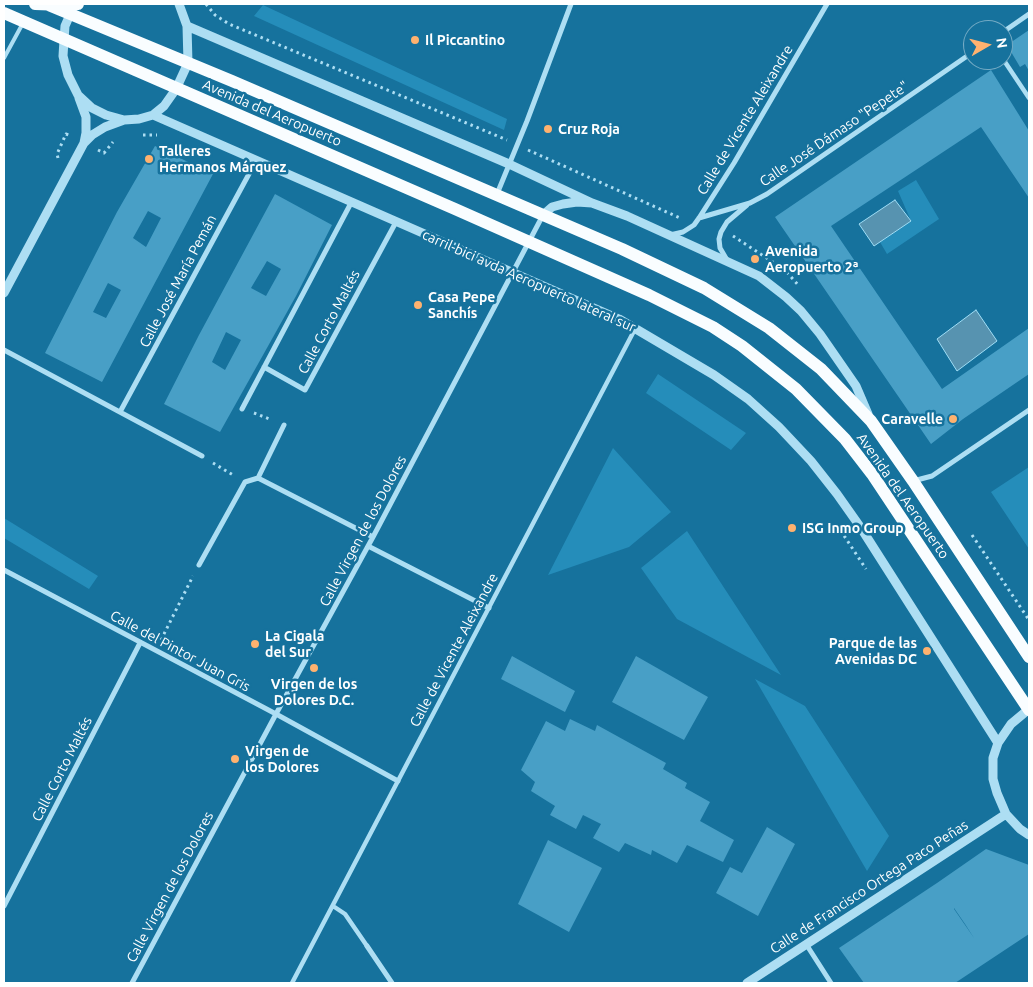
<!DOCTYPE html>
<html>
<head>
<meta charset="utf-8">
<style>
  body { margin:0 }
  #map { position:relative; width:1033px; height:987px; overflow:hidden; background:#16729d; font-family:Ubuntu,sans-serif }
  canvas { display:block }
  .frame { position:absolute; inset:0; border:5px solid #fff; pointer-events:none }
  .north { position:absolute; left:963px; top:20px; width:50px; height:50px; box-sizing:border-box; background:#16729d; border:1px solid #73aac4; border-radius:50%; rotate:82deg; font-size:14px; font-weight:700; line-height:20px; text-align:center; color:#fff }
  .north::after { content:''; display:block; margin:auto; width:18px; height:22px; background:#ffb26f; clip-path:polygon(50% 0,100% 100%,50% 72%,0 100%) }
</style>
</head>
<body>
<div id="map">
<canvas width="1033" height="987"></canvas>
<div class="frame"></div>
<div class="north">N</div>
</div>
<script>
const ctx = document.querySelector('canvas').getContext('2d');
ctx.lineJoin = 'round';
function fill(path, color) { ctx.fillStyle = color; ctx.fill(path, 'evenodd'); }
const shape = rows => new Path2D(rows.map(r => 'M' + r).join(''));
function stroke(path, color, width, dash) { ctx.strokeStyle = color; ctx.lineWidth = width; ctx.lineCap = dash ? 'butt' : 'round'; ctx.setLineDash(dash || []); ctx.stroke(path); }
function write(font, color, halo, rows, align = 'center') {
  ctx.font = font + ' Ubuntu,sans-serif'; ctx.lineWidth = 5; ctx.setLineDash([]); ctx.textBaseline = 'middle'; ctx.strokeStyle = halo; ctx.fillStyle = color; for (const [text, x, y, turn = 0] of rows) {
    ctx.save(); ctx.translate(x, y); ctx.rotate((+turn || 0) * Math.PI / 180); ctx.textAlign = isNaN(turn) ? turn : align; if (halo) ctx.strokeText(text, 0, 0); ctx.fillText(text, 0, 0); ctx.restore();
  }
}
const green = shape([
  [263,5,507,119,504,130,254,16],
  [916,180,939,219,887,254,880,242,911,221,898,191],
  [658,374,746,433,731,450,646,393],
  [613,448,671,512,629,547,548,575],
  [1029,467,1029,549,991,492],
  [4,518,98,576,89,589,4,538],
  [687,531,781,675,677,619,641,568],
  [755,679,805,706,889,836,867,871]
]);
const water = shape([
  [895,200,911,221,874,246,859,224,895,200],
  [976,310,997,341,957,371,937,339,976,310]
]);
const building = shape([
  [1029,30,1029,71,1025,64,1020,67,1007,45],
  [991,70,1029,131,1029,198,981,127,831,226,942,389,1029,328,1029,374,963,419,931,444,775,217],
  [155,146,213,174,102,382,45,353,117,212],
  [148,211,161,218,146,247,133,238],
  [108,283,121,290,106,318,93,312],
  [275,194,332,225,296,296,220,432,164,404,199,335],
  [267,261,281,269,266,296,251,288],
  [226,332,241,340,225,370,212,362],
  [512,656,575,691,565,712,501,679],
  [636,656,708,697,684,740,612,702],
  [570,719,595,731,597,725,666,763,663,769,687,783,685,788,710,802,700,821,734,840,723,862,687,845,677,863,652,850,651,855,625,843,619,852,593,838,601,824,583,815,576,829,550,815,555,806,531,791,535,782,521,770,546,721,565,731],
  [767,827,795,844,758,916,716,893,730,867,742,873],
  [548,840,602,868,569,932,518,904],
  [986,849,1029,865,1029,934,955,983,864,983,839,948,937,883],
  [954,908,965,924,974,938,954,909]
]);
const path = shape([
  [206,4,215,15,229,24,507,140],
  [143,135,157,135],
  [98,150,104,153,113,142],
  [528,150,680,218],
  [58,158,57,154,66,134,71,136],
  [733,236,785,270,799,286],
  [254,413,272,420],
  [213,463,233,475],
  [837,525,866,569],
  [972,535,1029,620],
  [161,640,193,576]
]);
const service = shape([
  [4,58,23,23]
]);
const pedestrian = shape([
  [1003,59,1029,98],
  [333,906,345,914,367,946],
  [292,983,635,329]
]);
const minor = shape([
  [1003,32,1029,14],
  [497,194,527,121,571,4],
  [699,218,750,203,767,194,973,52],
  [670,235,683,232,694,225,699,218,734,163,827,4],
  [727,260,720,248,719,239,721,232,727,222,747,205],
  [4,350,202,456],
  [264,367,305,390,396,222],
  [242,409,351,203],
  [120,412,256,161],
  [258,478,284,425],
  [913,481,932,476,1029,410],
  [368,546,489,608],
  [199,565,245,482,258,478,373,537],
  [4,570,276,714,398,781],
  [4,906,140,643],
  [806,944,831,983],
  [367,946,392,983],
  [132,983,276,714,373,537,543,215]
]);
const tertiary = shape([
  [72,10,65,26,64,40,63,56,68,75,78,95,92,108,106,115,124,120,139,119,153,115,164,106,176,89,188,63,187,26,179,4],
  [187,26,509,164,592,203],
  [153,115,619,319,714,375,748,399,779,427,811,461,837,494,861,528,998,743],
  [84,143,92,135,105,127,124,120],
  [543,215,552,207,563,204,577,202,592,203,627,216,759,276,786,297,801,311,820,334,856,386,868,414],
  [4,293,84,143,86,133,86,117,79,98],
  [1029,709,1011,724,998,743,993,758,993,779,997,793,1006,814,1020,829,1029,835],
  [747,983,1006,814]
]);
const primary = shape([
  [35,4,64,5,78,4],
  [46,4,232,81,622,249,704,288,769,328,821,369,871,421,913,481,1029,657],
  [4,13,455,209,649,295,713,327,742,346,796,389,845,439,872,474,1029,710]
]);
const markers = [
  [415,40,5,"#ffb26f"],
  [548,129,5,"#ffb26f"],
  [149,159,5,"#ffb26f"],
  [755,259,5,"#ffb26f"],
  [418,305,5,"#ffb26f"],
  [953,419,5,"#ffb26f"],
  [792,528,5,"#ffb26f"],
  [255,644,5,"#ffb26f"],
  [927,651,5,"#ffb26f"],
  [314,668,5,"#ffb26f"],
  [235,759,5,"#ffb26f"]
];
const poiNames = [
  ["Il Piccantino",425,40],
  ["Cruz Roja",558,129],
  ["Talleres",159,151],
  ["Hermanos Márquez",159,167],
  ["Avenida",765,251],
  ["Aeropuerto 2ª",765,267],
  ["Casa Pepe",428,297],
  ["Sanchís",428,313],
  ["Caravelle",943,419,"right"],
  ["ISG Inmo Group",802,528],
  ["La Cigala",265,636],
  ["del Sur",265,652],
  ["Parque de las",917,643,"right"],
  ["Avenidas DC",917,659,"right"],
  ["Virgen de los",314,684,"center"],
  ["Dolores D.C.",314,700,"center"],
  ["Virgen de",245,751],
  ["los Dolores",245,767]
];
const streetNames = [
  ["Avenida del Aeropuerto",272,113,23],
  ["Calle de Vicente Aleixandre",745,120,-59],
  ["Calle José Dámaso \"Pepete\"",834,134,-34],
  ["Calle José María Pemán",178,281,-62],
  ["carril-bici avda Aeropuerto lateral sur",529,281,24],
  ["Calle Corto Maltés",329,322,-62],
  ["Avenida del Aeropuerto",903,496,55],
  ["Calle Virgen de los Dolores",363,531,-62],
  ["Calle de Vicente Aleixandre",454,650,-62],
  ["Calle del Pintor Juan Gris",180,651,28],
  ["Calle Corto Maltés",62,769,-63],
  ["Calle Virgen de los Dolores",170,887,-62],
  ["Calle de Francisco Ortega Paco Peñas",869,887,-33]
];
fill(green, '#258dba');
fill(water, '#5793b0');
stroke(water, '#a0ddf5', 1);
fill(building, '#489fc6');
stroke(path, '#addef3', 3, [2.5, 4]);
stroke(service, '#addef3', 4);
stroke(pedestrian, '#addef3', 4.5);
stroke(minor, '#addef3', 5);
stroke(tertiary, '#addef3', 9);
stroke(primary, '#f9fdff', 12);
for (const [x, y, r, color] of markers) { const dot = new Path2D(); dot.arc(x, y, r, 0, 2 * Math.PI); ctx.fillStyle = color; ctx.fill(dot); stroke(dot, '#16729d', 2); }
write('bold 14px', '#fff', '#16729d', poiNames, 'left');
write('14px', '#fff', '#16729d', streetNames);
</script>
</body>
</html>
